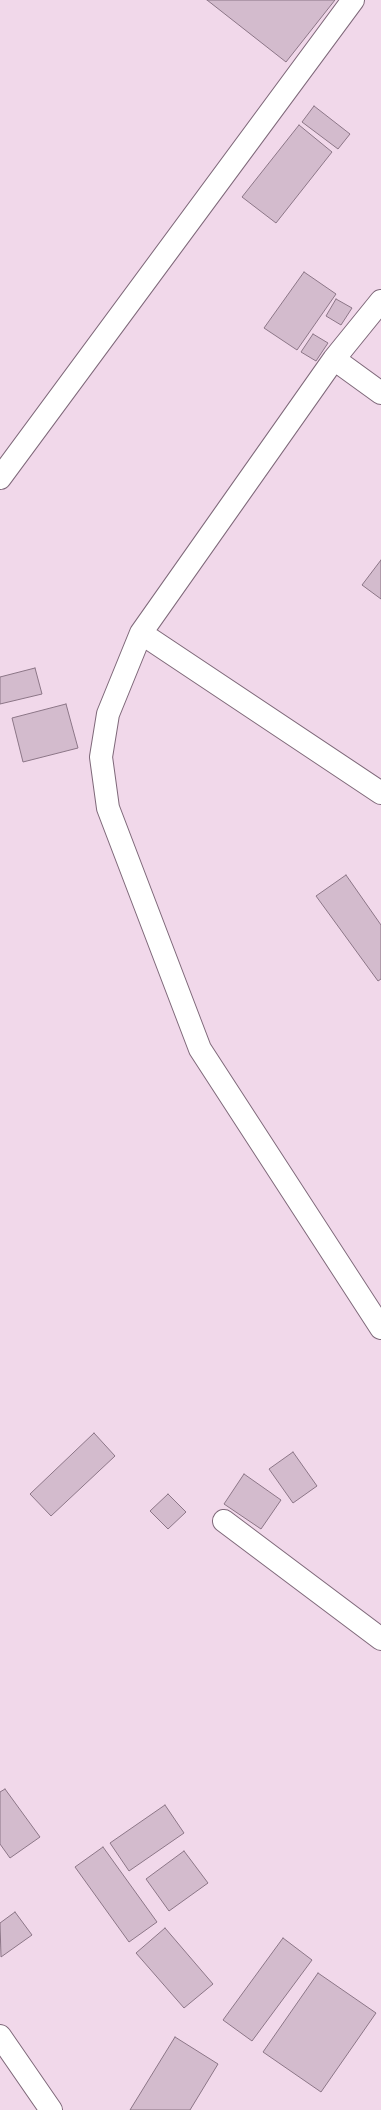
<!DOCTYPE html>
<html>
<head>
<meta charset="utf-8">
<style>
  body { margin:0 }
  canvas { display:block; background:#f1d8ea }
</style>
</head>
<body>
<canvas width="381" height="2110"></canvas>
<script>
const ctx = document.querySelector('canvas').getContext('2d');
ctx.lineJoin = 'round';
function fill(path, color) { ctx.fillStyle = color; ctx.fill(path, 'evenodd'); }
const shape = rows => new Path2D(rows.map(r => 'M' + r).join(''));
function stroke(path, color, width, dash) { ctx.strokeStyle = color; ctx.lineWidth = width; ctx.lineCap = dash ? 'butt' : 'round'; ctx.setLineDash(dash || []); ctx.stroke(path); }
const building = shape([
  [207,0,335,0,286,62,207,0],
  [314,106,350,134,338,149,302,122,314,106],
  [299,125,332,152,276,223,242,197,299,125],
  [304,272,336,294,297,350,264,328,304,272],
  [336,299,352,308,341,325,326,316,336,299],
  [313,334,328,343,316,361,301,352,313,334],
  [381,560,381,599,362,585,381,560],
  [35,668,42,694,0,704,0,677,35,668],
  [66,704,78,748,23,762,12,718,66,704],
  [346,875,381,925,381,979,378,981,316,896,346,875],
  [94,1433,115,1456,51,1516,30,1494,94,1433],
  [293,1452,317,1486,293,1503,269,1469,293,1452],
  [244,1474,281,1500,261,1529,224,1504,244,1474],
  [168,1494,186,1512,168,1529,150,1511,168,1494],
  [5,1789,40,1837,10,1858,0,1844,0,1792,5,1789],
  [165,1805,184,1833,129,1871,110,1843,165,1805],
  [103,1847,157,1922,129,1942,75,1867,103,1847],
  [184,1851,208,1883,169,1911,146,1879,184,1851],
  [15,1912,32,1935,1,1957,0,1923,15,1912],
  [165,1928,213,1984,184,2008,136,1953,165,1928],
  [283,1938,312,1960,252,2041,223,2020,283,1938],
  [318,1973,376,2013,321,2092,263,2052,318,1973],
  [175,2037,218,2064,190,2110,130,2110,175,2037]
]);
const street = shape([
  [381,301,334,359,141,633,108,714,101,757,108,808,200,1049,381,1328],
  [334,359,381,393],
  [0,478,353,0],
  [141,633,381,793],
  [224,1521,381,1639],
  [0,2036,51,2110]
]);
fill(building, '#d3bbcd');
stroke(building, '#8c7687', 1);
stroke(street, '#7f697a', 24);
stroke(street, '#fff', 22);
</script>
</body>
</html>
